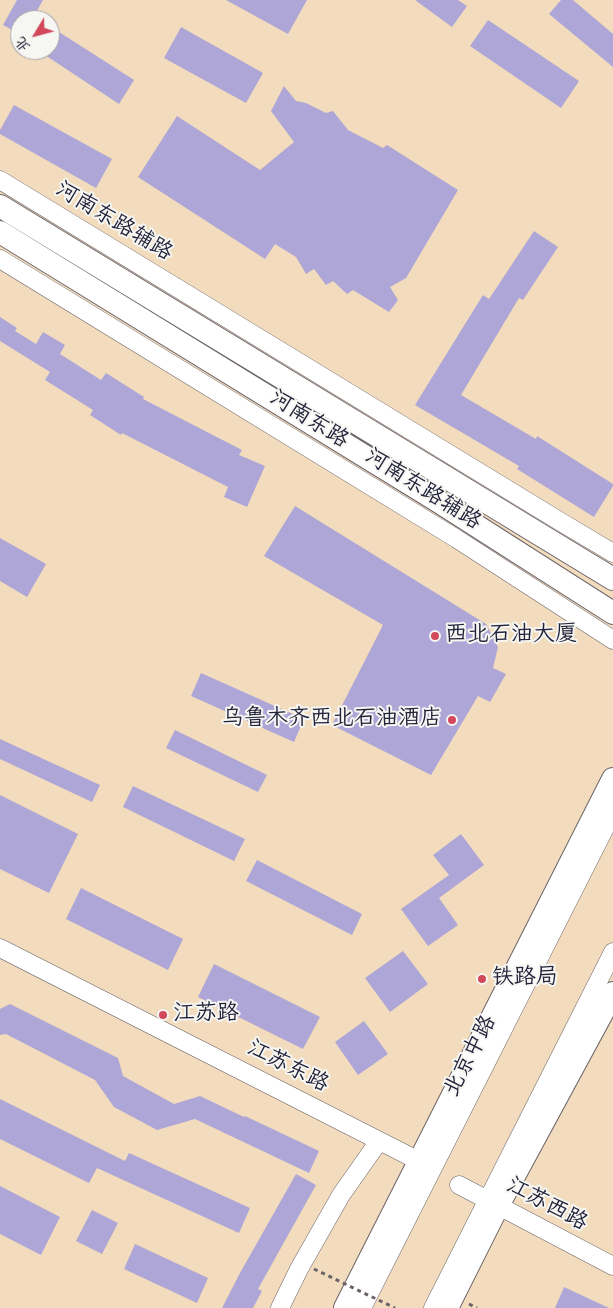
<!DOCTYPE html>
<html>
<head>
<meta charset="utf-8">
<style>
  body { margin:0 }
  #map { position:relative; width:613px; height:1308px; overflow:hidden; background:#f2dcbd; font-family:"Indie Flower","LXGW WenKai TC",sans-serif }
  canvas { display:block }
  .north { position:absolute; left:10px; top:10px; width:50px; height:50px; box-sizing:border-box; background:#f6f6f2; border:1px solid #a1a1a9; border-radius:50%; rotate:233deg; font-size:14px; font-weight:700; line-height:20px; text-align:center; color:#22223b }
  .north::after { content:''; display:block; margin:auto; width:18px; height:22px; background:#d1495b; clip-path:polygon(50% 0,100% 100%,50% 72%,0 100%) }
</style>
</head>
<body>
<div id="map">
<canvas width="613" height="1308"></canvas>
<div class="north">北</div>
</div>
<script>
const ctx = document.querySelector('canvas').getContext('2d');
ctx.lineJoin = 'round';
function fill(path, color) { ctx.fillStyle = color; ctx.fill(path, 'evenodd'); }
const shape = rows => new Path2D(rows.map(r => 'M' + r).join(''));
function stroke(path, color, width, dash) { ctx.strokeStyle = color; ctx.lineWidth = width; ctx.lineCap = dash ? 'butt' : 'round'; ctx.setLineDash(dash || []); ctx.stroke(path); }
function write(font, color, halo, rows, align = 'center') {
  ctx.font = font + ' "Indie Flower","LXGW WenKai TC",sans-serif'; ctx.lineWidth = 4; ctx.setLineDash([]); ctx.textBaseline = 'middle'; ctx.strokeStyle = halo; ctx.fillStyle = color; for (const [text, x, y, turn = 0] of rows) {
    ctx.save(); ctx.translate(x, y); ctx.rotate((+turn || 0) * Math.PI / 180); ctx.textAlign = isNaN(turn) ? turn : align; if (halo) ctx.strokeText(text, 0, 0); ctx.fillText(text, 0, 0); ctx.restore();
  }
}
const building = shape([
  [17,0,43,0,32,20,20,20,20,34,3,25],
  [226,0,307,0,288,34],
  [415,0,458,0,467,6,452,27],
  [561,0,573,0,613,34,613,67,549,14],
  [488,20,579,81,561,108,470,46],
  [181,27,263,73,246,103,164,58],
  [59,32,134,80,119,104,45,55,48,50,50,50,50,47],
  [284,86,296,101,306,103,326,113,333,111,348,130,383,148,387,145,458,190,406,278,390,287,398,300,389,312,353,290,347,294,333,281,326,285,314,269,306,274,296,257,275,244,265,259,138,177,177,116,260,170,294,142,271,111],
  [14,105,112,159,96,188,0,134,0,130],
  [534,231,558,247,523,300,519,298,461,395,536,439,537,436,613,484,613,486,594,517,517,469,519,466,415,405,483,295,489,299],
  [0,317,17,328,15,331,36,344,43,332,65,345,60,354,101,380,106,373,144,397,143,399,242,450,239,455,265,466,247,507,224,497,228,487,122,433,121,435,90,415,93,410,45,380,50,372,0,341],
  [295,506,486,624,498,647,493,668,506,674,490,702,478,696,431,775,332,725,383,625,264,556],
  [0,538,46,564,27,597,0,581],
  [201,673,304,719,294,742,191,696],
  [175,730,267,775,258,792,166,748],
  [0,739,100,785,92,802,0,759],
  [133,786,245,839,234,861,123,807],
  [0,795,78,834,49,893,0,869],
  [461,834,484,865,439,898,458,925,428,946,401,909,449,875,433,855],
  [257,860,362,914,352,935,246,881],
  [81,888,183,939,168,970,66,919],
  [403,951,428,984,390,1012,365,978],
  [214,964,320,1017,303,1049,198,997],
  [10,1004,118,1058,123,1076,174,1104,200,1096,244,1117,245,1116,319,1151,309,1173,195,1119,157,1130,114,1107,95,1080,6,1034,0,1035,0,1009],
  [364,1021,388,1054,358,1075,335,1042],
  [0,1099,125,1161,129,1153,250,1208,239,1233,97,1168,89,1183,0,1139],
  [296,1174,316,1185,258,1289,262,1291,253,1308,222,1308,240,1273],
  [0,1186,60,1217,41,1255,0,1234],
  [92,1210,118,1223,102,1254,76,1241],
  [135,1244,208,1278,197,1303,124,1269],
  [564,1287,609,1308,555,1308]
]);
const path = shape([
  [469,1304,477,1308]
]);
const minor = shape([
  [0,180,561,522,613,553],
  [0,259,457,539,613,640],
  [0,948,419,1161],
  [459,1185,613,1266],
  [280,1308,299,1269,341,1195,379,1141],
  [362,1308,613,812],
  [433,1308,613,952]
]);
const major = shape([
  [0,206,613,579],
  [0,232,436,500,613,613],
  [345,1308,613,779],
  [447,1308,501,1200,613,993]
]);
const pathBridge = shape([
  [314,1269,395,1308]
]);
const markers = [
  [435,636,5,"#d1495b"],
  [452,720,5,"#d1495b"],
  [482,979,5,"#d1495b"],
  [163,1015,5,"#d1495b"]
];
const streetNames = [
  ["河南东路辅路",113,223,31],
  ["河南东路",308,421,32],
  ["河南东路辅路",422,491,32],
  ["北京中路",472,1057,-63],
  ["江苏东路",287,1068,27],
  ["江苏西路",546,1206,28]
];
const poiNames = [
  ["西北石油大厦",445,636],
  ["乌鲁木齐西北石油酒店",442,720,"right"],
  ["铁路局",492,979],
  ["江苏路",173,1015]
];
fill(building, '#aea6d6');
stroke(minor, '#6b6368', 19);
stroke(major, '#6b6368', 24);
stroke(path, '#6b6368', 3, [4, 4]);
stroke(minor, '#fff', 18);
stroke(major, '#fff', 22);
stroke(pathBridge, '#6b6368', 3, [4, 4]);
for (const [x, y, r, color] of markers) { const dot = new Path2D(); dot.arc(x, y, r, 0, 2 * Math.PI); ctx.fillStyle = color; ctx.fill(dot); stroke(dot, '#f6f6f2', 2); }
write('22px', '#22223b', '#f6f6f2', streetNames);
write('22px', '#22223b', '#f6f6f2', poiNames, 'left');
</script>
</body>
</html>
